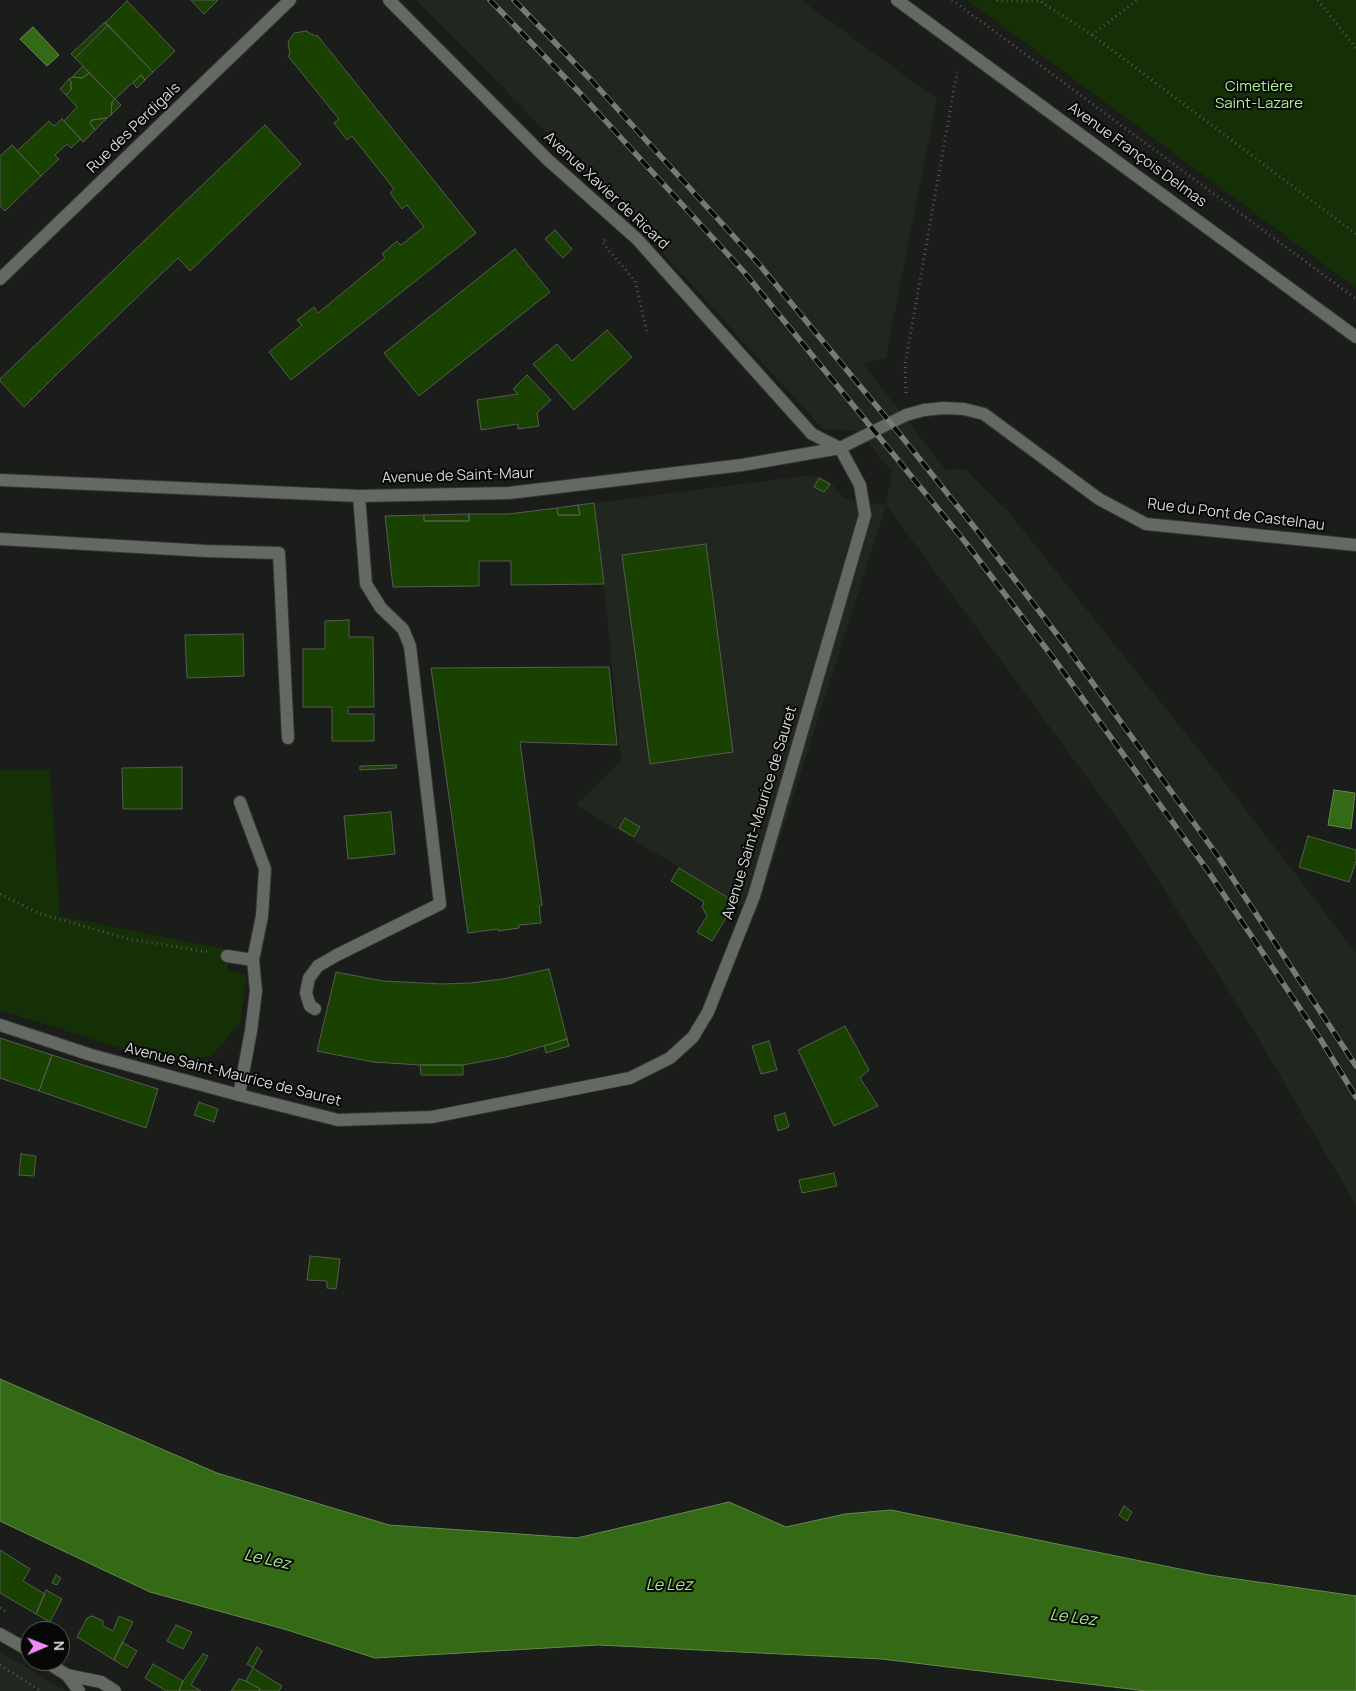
<!DOCTYPE html>
<html>
<head>
<meta charset="utf-8">
<style>
  body { margin:0 }
  #map { position:relative; width:1356px; height:1691px; overflow:hidden; background:#1a1d19; font-family:Manrope,sans-serif }
  canvas { display:block }
  .north { position:absolute; left:20px; top:1621px; width:50px; height:50px; box-sizing:border-box; background:#060706; border:1px solid #595b59; border-radius:50%; rotate:89deg; font-size:14px; font-weight:700; line-height:20px; text-align:center; color:#d6d8d5 }
  .north::after { content:''; display:block; margin:auto; width:18px; height:22px; background:#ee8bf7; clip-path:polygon(50% 0,100% 100%,50% 72%,0 100%) }
</style>
</head>
<body>
<div id="map">
<canvas width="1356" height="1691"></canvas>
<div class="north">N</div>
</div>
<script>
const ctx = document.querySelector('canvas').getContext('2d');
ctx.lineJoin = 'round';
function fill(path, color) { ctx.fillStyle = color; ctx.fill(path, 'evenodd'); }
const shape = rows => new Path2D(rows.map(r => 'M' + r).join(''));
function stroke(path, color, width, dash) { ctx.strokeStyle = color; ctx.lineWidth = width; ctx.lineCap = dash ? 'butt' : 'round'; ctx.setLineDash(dash || []); ctx.stroke(path); }
function write(font, color, halo, rows, align = 'center') {
  ctx.font = font + ' Manrope,sans-serif'; ctx.lineWidth = 4; ctx.setLineDash([]); ctx.textBaseline = 'middle'; ctx.strokeStyle = halo; ctx.fillStyle = color; for (const [text, x, y, turn = 0] of rows) {
    ctx.save(); ctx.translate(x, y); ctx.rotate((+turn || 0) * Math.PI / 180); ctx.textAlign = isNaN(turn) ? turn : align; if (halo) ctx.strokeText(text, 0, 0); ctx.fillText(text, 0, 0); ctx.restore();
  }
}
const built = shape([
  [416,0,801,0,937,99,886,357,863,364,946,470,965,469,1007,510,1219,775,1356,953,1356,1205,1249,1023,1128,833,886,505,756,914,576,805,621,761,604,584,594,503,811,475,827,479,844,498,886,505,892,472,858,431,823,429,618,204],
  [0,1652,66,1691,0,1691]
]);
const green = shape([
  [967,0,1356,0,1356,288,978,8],
  [50,769,60,916,229,950,227,971,246,974,241,1021,213,1055,173,1065,0,1010,0,770]
]);
const water = shape([
  [33,27,59,55,47,66,20,39,33,27],
  [1334,790,1355,793,1351,829,1328,825,1334,790],
  [0,1379,217,1473,389,1525,577,1538,729,1502,786,1527,845,1514,891,1510,1209,1575,1356,1596,1356,1691,1146,1691,882,1659,598,1645,375,1658,284,1629,150,1592,0,1521,0,1379]
]);
const building = shape([
  [191,0,218,0,204,14,191,0],
  [127,1,175,51,153,72,105,23,127,1],
  [105,22,108,25,75,58,71,54,105,22],
  [108,25,153,72,145,80,141,75,115,99,75,58,108,25],
  [306,31,315,36,317,35,476,233,291,380,269,352,302,325,297,320,314,307,318,313,385,258,382,254,397,241,401,245,424,227,407,205,402,209,390,193,394,189,352,136,347,140,334,123,339,119,288,56,290,55,288,42,294,33,306,31],
  [83,66,89,73,82,78,72,77,83,66],
  [89,73,115,99,112,102,111,115,107,118,92,120,90,123,95,130,83,142,64,121,77,107,66,95,71,90,71,82,69,79,72,77,82,78,89,73],
  [141,75,145,80,137,88,133,83,141,75],
  [69,79,71,82,71,90,66,95,60,89,69,79],
  [115,99,121,105,111,115,112,102,115,99],
  [107,118,95,130,90,123,92,120,107,118],
  [62,119,81,139,71,148,67,144,55,155,59,159,41,176,17,151,49,121,54,126,62,119],
  [265,125,301,164,190,271,178,258,59,372,24,407,0,381,0,379,265,125],
  [12,145,41,176,5,211,0,206,0,156,12,145],
  [555,230,572,249,563,258,545,239,555,230],
  [515,249,550,292,419,396,384,353,515,249],
  [607,330,632,357,574,410,533,364,557,344,572,361,607,330],
  [527,375,551,400,537,413,539,426,518,429,518,424,481,430,477,400,518,394,513,389,527,375],
  [819,478,830,484,824,492,814,487,819,478],
  [594,503,604,584,511,585,511,561,479,561,479,586,393,587,385,516,424,515,424,521,469,521,469,514,508,514,557,508,558,515,580,515,578,505,594,503],
  [578,505,580,515,558,515,557,508,578,505],
  [469,514,469,521,424,521,424,515,469,514],
  [706,544,733,752,650,764,622,555,706,544],
  [349,620,349,637,373,637,374,707,348,707,348,714,374,714,374,741,332,741,332,707,303,707,303,649,325,649,325,621,349,620],
  [243,634,244,676,187,678,185,635,243,634],
  [609,667,617,745,520,742,542,905,539,906,541,923,519,925,519,928,498,931,498,929,468,933,431,668,609,667],
  [396,765,397,768,360,770,360,766,396,765],
  [182,767,182,809,123,809,122,768,182,767],
  [391,812,395,854,348,859,344,816,391,812],
  [625,818,640,827,634,837,619,828,625,818],
  [1308,836,1356,850,1356,861,1349,882,1299,867,1308,836],
  [679,868,727,897,729,900,731,909,729,913,712,941,697,932,707,916,702,907,704,902,671,881,679,868],
  [549,969,567,1039,506,1057,463,1065,420,1065,373,1062,317,1051,336,972,383,981,442,984,470,983,503,979,549,969],
  [845,1026,869,1070,860,1078,878,1106,834,1126,798,1050,845,1026],
  [0,1038,52,1055,39,1091,0,1078,0,1038],
  [567,1039,569,1046,546,1053,544,1046,567,1039],
  [769,1041,777,1070,761,1074,752,1046,769,1041],
  [52,1055,158,1089,146,1128,39,1091,52,1055],
  [420,1065,463,1065,463,1075,421,1075,420,1065],
  [199,1102,218,1109,214,1122,194,1115,199,1102],
  [785,1113,789,1127,778,1131,774,1116,785,1113],
  [21,1154,36,1156,34,1176,19,1175,21,1154],
  [834,1173,837,1186,802,1193,799,1180,834,1173],
  [310,1256,340,1259,336,1289,327,1288,327,1281,307,1280,310,1256],
  [1124,1506,1132,1512,1127,1521,1119,1515,1124,1506],
  [0,1550,30,1569,23,1581,45,1594,36,1614,0,1593,0,1550],
  [56,1575,61,1578,57,1585,52,1583,56,1575],
  [46,1590,62,1599,50,1622,36,1614,46,1590],
  [92,1616,103,1621,103,1626,113,1631,119,1616,133,1622,114,1660,77,1637,87,1618,92,1616],
  [176,1625,192,1632,183,1649,167,1641,176,1625],
  [122,1642,137,1651,127,1668,114,1660,122,1642],
  [257,1647,262,1651,253,1668,247,1664,257,1647],
  [203,1654,208,1656,191,1685,201,1691,179,1691,183,1681,203,1654],
  [153,1664,183,1681,179,1691,166,1691,145,1678,153,1664],
  [253,1668,282,1686,279,1691,259,1691,260,1689,246,1681,253,1668],
  [239,1679,246,1681,260,1689,259,1691,231,1691,239,1679]
]);
const path = shape([
  [952,0,1356,299],
  [997,0,998,1,1040,1,1092,35,1356,234],
  [1318,0,1356,48],
  [1092,35,1137,0],
  [605,240,602,242,635,281,647,332],
  [906,393,905,365,957,72],
  [0,894,38,913,129,939,208,952],
  [0,1608,7,1612],
  [0,1665,41,1691]
]);
const lane = shape([
  [0,539,206,551,279,553,288,738],
  [240,802,265,869,262,916,253,960],
  [227,956,253,960,256,991,251,1031,239,1095],
  [315,1009,310,1006,306,993,309,978,318,966,337,955,440,904,410,646,403,629,381,608,366,584,359,496]
]);
const street = shape([
  [389,0,548,160,637,239,812,434,840,448],
  [0,279,290,0],
  [0,480,359,496,509,493,742,465,840,448,906,415,924,410,943,408,964,409,984,414,1099,499,1146,524,1356,545],
  [0,1025,91,1055,239,1095,338,1120,432,1117,630,1078,670,1058,693,1037,708,1012,754,896,865,515,860,485,840,448]
]);
const secondary = shape([
  [897,0,1356,337],
  [0,1634,30,1651],
  [45,1661,67,1675,79,1691],
  [67,1675,101,1682,115,1691]
]);
const rail = shape([
  [490,0,579,92,744,272,966,543,1051,655,1206,868,1321,1040,1356,1097],
  [514,0,592,81,758,263,894,427,979,533,1066,646,1220,859,1356,1066]
]);
const parkNames = [
  ["Cimetière",1259,87],
  ["Saint-Lazare",1259,104]
];
const streetNames = [
  ["Rue des Perdigals",134,128,-44],
  ["Avenue François Delmas",1137,155,36],
  ["Avenue Xavier de Ricard",606,191,43],
  ["Avenue de Saint-Maur",458,476,-2],
  ["Rue du Pont de Castelnau",1236,515,7],
  ["Avenue Saint-Maurice de Sauret",760,813,-73],
  ["Avenue Saint-Maurice de Sauret",233,1075,14]
];
const waterNames = [
  ["Le Lez",267,1560,12],
  ["Le Lez",669,1586],
  ["Le Lez",1073,1618,7]
];
fill(built, '#21271e');
fill(green, '#152f07');
fill(water, '#346916');
stroke(water, '#658a4f', 1);
fill(building, '#194100');
stroke(building, '#575a55', 1);
stroke(lane, '#343633', 14);
stroke(street, '#343633', 14);
stroke(secondary, '#343633', 14);
stroke(path, '#545653', 3, [1, 4]);
stroke(lane, '#656963', 12);
stroke(street, '#656963', 12);
stroke(secondary, '#656963', 12);
stroke(rail, '#787a77', 5.5);
stroke(rail, '#060706', 4, [11]);
write('15px', '#a9f389', '#060706', parkNames);
write('15px', '#d6d8d5', '#060706', streetNames);
write('italic 16px', '#a5ee85', '#060706', waterNames);
</script>
</body>
</html>
